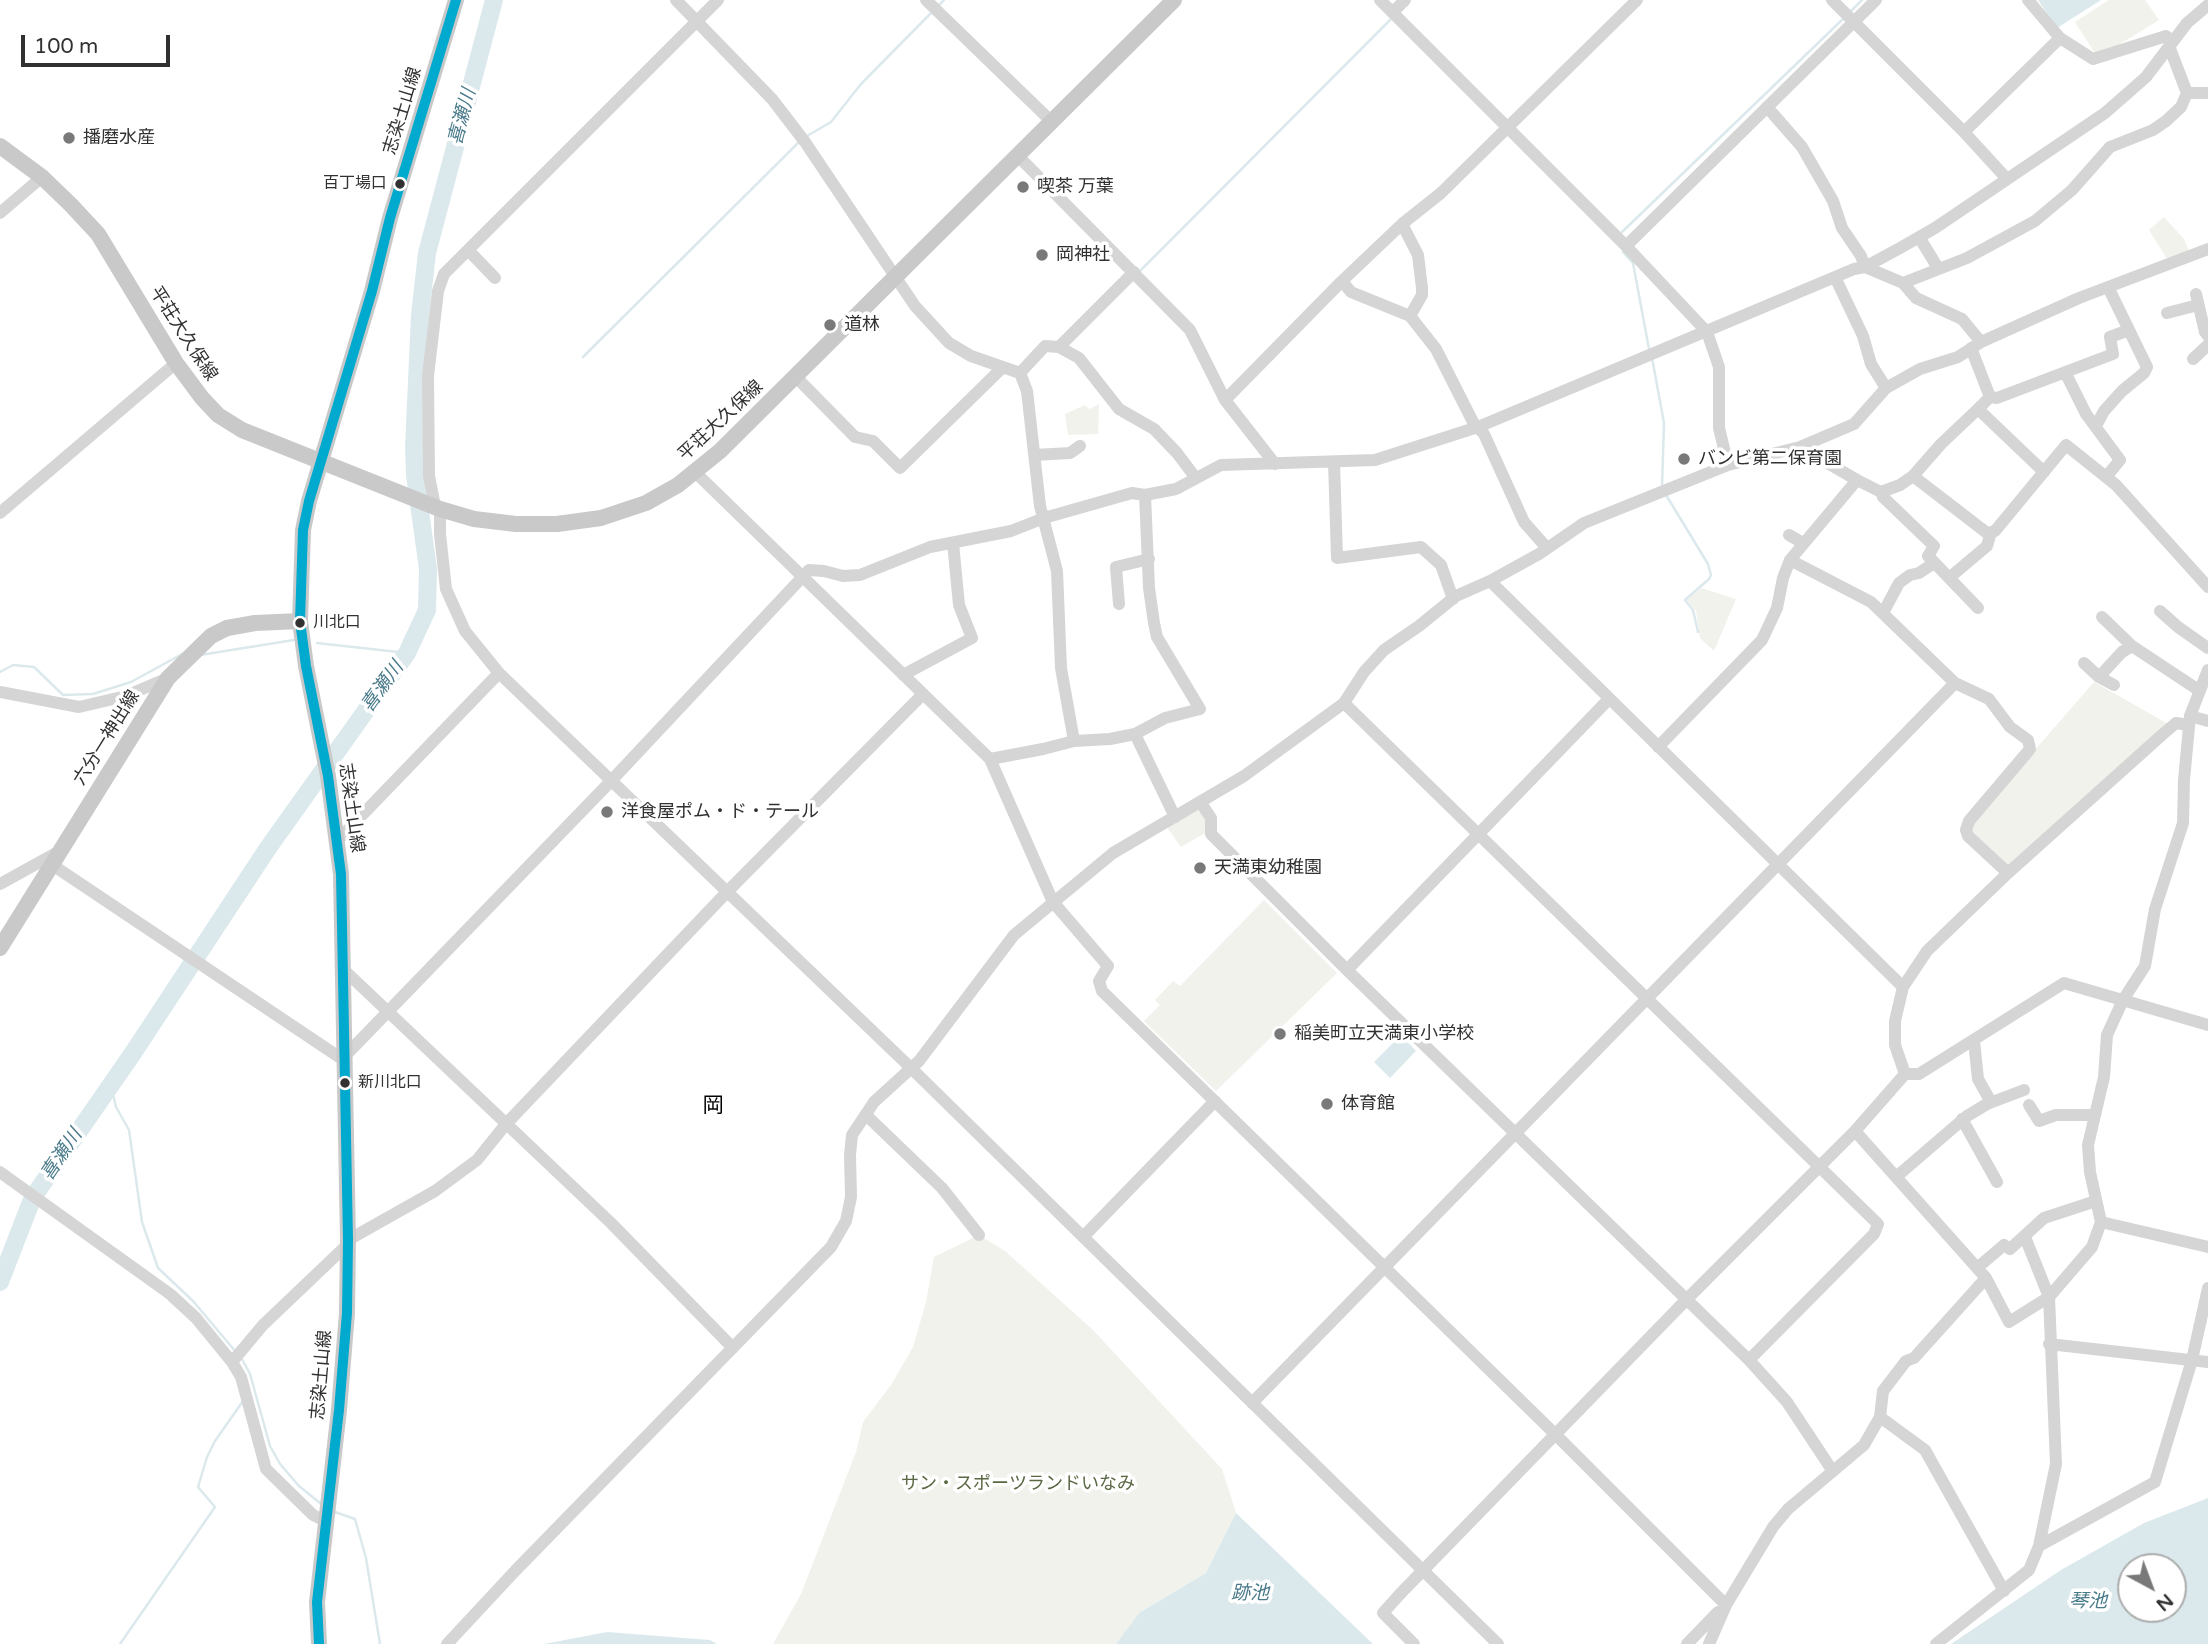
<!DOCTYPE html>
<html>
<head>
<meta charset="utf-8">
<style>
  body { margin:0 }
  #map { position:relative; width:2208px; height:1644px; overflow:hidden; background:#fff; font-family:"Varela Round",sans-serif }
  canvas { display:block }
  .north { position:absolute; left:2117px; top:1553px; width:70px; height:70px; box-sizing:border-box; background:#fff; border:2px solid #adadad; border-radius:50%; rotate:139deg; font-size:19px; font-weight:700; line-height:28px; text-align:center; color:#313131 }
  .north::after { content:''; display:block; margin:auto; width:24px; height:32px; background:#797979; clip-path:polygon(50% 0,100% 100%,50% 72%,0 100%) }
  .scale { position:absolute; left:21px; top:35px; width:149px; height:32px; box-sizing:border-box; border:4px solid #313131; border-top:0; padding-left:9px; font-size:21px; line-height:24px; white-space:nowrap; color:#313131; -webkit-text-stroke:5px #fff; paint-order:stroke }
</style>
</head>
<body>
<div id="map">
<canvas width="2208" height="1644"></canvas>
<div class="north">N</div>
<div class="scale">100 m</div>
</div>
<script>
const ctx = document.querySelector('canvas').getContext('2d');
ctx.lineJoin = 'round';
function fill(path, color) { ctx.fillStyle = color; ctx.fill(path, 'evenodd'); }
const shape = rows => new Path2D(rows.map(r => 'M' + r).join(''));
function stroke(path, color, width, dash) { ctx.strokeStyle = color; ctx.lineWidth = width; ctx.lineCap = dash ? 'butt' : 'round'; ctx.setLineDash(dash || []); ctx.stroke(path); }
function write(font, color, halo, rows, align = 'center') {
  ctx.font = font + ' "Varela Round","Noto Sans JP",sans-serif'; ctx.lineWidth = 7; ctx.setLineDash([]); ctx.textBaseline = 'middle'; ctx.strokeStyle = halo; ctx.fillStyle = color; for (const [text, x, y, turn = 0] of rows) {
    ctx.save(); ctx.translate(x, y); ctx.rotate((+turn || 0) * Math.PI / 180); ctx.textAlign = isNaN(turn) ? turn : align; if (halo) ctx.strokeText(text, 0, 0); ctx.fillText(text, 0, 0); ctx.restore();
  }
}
const green = shape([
  [2109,0,2145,0,2159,20,2110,50,2096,55,2075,22],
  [2164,217,2184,239,2191,255,2169,262,2149,230],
  [1099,404,1098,434,1068,435,1065,414,1085,405,1089,409],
  [1701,588,1736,599,1714,651,1700,638,1696,611,1687,600],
  [2094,682,2170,725,2008,870,1972,835,1972,822],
  [1198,807,1205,815,1207,826,1205,833,1181,847,1167,827],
  [1264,900,1337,973,1216,1091,1144,1021,1160,1005,1155,1000,1173,981,1180,986],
  [979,1235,1005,1251,1093,1330,1222,1469,1236,1513,1206,1573,1139,1613,1116,1644,773,1644,801,1594,856,1452,863,1422,891,1385,913,1347,926,1302,934,1257]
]);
const water = shape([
  [2038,0,2101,0,2057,28],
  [1401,1035,1416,1051,1390,1078,1374,1062],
  [2208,1498,2208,1644,1951,1644,2061,1570,2144,1523],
  [2131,1567,2173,1567,2173,1609,2131,1609],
  [1236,1513,1373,1644,1116,1644,1139,1613,1206,1573],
  [607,1632,710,1640,717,1644,544,1644]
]);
const stream = shape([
  [938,6,944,0],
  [1851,11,1862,0],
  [807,136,831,122,861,84,933,11],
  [1622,232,1844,18],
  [1623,252,1633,263,1649,349],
  [1139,272,1390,20],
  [583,357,799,142],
  [1652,358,1664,423,1662,487],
  [1666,495,1708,564,1711,575,1709,579,1685,600,1693,610,1698,632],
  [317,643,407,653],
  [200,655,294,640],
  [0,672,13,665,34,667,63,695,93,694,131,682,184,653],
  [111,1085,116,1107,129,1130,142,1222,158,1268,193,1301,235,1351],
  [242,1359,250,1374,270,1446,280,1464,299,1486,320,1503],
  [335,1512,355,1519,366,1558,380,1644],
  [120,1644,215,1507,198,1487,207,1457,215,1441,243,1401]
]);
const river = shape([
  [0,1282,31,1202,38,1190,133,1053,268,848,407,653,427,610,428,569,415,475,414,447,420,315,427,253,494,0]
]);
const minor = shape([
  [676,0,772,99,805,142,915,306,949,343,971,356,1020,373,1027,391,1040,506,1057,571,1061,668,1074,741],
  [926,0,1052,122],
  [1380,0,1626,246,1707,332,1719,367,1719,428,1728,465],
  [1832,0,1964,132,2007,179],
  [2028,0,2060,38],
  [1393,12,1405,0],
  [2187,93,2208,93],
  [1767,107,1802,147,1833,201,1842,228,1861,256,1865,267,1903,283,1916,298,1962,319,1981,342],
  [1964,132,2060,38,2093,59,2166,36,2172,42],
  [1018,156,1190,330,1225,400,1275,464],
  [0,213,42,177],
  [1402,224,1418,255,1422,288,1422,295,1410,316],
  [1919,237,1938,268],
  [1626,246,1876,0],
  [468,250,495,278],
  [1835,277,1863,336,1871,364,1886,388],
  [1342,281,1351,292,1410,316,1436,349,1473,422,1484,434,1524,522,1547,548],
  [1903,283,1967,258,2035,221,2072,190,2110,147,2153,130,2166,121,2181,107,2187,93,2169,46],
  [2196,294,2205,332,2208,336],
  [2167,313,2198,305],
  [1059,347,1079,358,1119,409,1154,429,1177,453,1195,477],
  [1971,348,1990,397,1978,409,2044,472],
  [2193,359,2208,345],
  [2065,372,2086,414,2120,460,2106,477],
  [1020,373,1045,346,1059,347,1134,272],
  [796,377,855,437,873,441,900,468,1003,367],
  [1990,397,1997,398,2113,354,2110,337,2129,330],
  [1225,400,1342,281,1402,224,1441,193,1637,0],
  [2096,426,2104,411,2122,391,2144,373,2147,367,2109,289],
  [1800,447,1857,480],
  [1035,455,1070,453,1080,446],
  [1334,462,1337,558,1421,547,1441,565,1453,599],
  [695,472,990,759,1053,902,1108,966,1099,981,1102,991,1556,1435,1726,1605],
  [1913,476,1941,444,1978,409],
  [1881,492,1883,497,1934,546,1928,556,1978,608],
  [435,506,429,476,428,376,438,291,444,274,718,0],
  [440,509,440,534,446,589,465,631,499,673,911,1068,1498,1644],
  [0,513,176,363],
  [1789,535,1803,543],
  [1790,560,1871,602,1955,683,1989,699,2010,727,2028,740,2030,749,1969,821,1966,830,1968,836,2008,873],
  [1949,578,1987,546,1991,532],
  [1490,581,1903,987],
  [1119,604,1116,567,1149,559],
  [2160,611,2178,627,2208,648],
  [1883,613,1899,583,1910,575,1919,573,1934,563],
  [2102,617,2132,646,2200,691],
  [2084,663,2099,677,2114,685],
  [903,675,972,638,959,605,953,543],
  [2099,677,2122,652,2132,646],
  [0,692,79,707,126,696,168,678],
  [1344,703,1878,1224,1874,1234,1863,1245,1749,1360],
  [2190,716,2208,721],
  [1135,734,1165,718,1200,709,1157,637,1154,623,1149,588,1145,495],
  [1658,747,1762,640,1777,608,1783,578,1790,560,1857,480,1881,492,1900,485,1913,476,1987,533,1995,531,2066,445,2116,485,2208,587],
  [990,759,1043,749,1074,741,1110,739,1135,734,1175,817],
  [1201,803,1211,818,1211,834,1347,970,1749,1360,1787,1402,1832,1470],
  [338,840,499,673],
  [51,864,345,1061],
  [0,884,58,852],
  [343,969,611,1223,733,1348],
  [1347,970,1609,699],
  [1974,1041,1978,1079,1991,1102],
  [344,1057,611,781,809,570,824,571,843,576,860,575,930,547,1011,531,1044,518,1132,493,1145,495,1176,489,1221,465,1375,460,1478,427,1854,269,1865,267,1900,248,1935,228,2105,113,2146,77,2187,23,2208,5],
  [1905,1074,1919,1074,2064,983,2208,1025],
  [2029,1105,2039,1121,2056,1115,2094,1115],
  [866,1115,942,1188,979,1235],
  [1962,1119,1997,1182],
  [1855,1131,1986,1278,2009,1322,2049,1297,2025,1237],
  [0,1172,170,1294,196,1318,232,1362,241,1377,266,1469,313,1515,325,1521],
  [1896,1177,1967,1116,1987,1104,2024,1090],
  [2101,1222,2208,1247],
  [1083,1237,1215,1101],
  [348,1240,435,1191,477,1160,506,1124,727,892,923,694],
  [1977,1268,2004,1245,2010,1249,2044,1218,2096,1201],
  [2049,1344,2208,1362],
  [232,1362,263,1325,348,1244],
  [1252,1403,1955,683],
  [1880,1417,1883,1391,1906,1361,1914,1358,1986,1278],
  [2039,1546,2155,1482,2192,1360,2208,1288],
  [447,1644,515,1571,831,1247,846,1221,851,1197,850,1155,852,1135,874,1102,919,1061,1014,935,1113,853,1244,776,1344,703,1364,672,1384,650,1419,626,1456,596,1490,581,1539,554,1584,523,1728,465,1800,447,1854,424,1886,388,1920,369,1958,357,1981,342,2079,298,2208,249],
  [1414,1644,1383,1613,1400,1594,1687,1299,1855,1131,1905,1074,1895,1045,1895,1021,1903,987,1927,951,2008,873,2163,734,2176,723,2188,725],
  [1687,1644,1718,1612],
  [1709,1644,1726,1605,1773,1527,1788,1509,1864,1445,1880,1417,1925,1450,2004,1591],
  [1936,1644,2029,1570,2039,1546,2056,1464,2049,1297,2092,1247,2101,1222,2090,1172,2088,1145,2104,1077,2107,1035,2123,1000,2145,966,2155,909,2183,823,2184,780,2190,716,2208,670]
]);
const major = shape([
  [0,146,42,177,71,205,98,234,176,363,202,398,218,415,242,430,440,509,474,519,516,524,557,524,601,518,646,503,678,485,720,451,1174,0],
  [0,948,168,678,211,636,227,628,255,623,300,621],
  [319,1644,317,1602,339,1410,347,1313,348,1240,341,874,328,776,306,666,300,621,303,530,309,501,372,291,390,218,456,0]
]);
const bus1 = shape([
  [319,1644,317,1602,339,1410,347,1313,348,1240,341,874,328,776,306,666,300,621,303,530,309,501,372,291,390,218,456,0]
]);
const markers = [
  [69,138,7,"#797979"],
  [400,184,6,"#313131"],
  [1023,187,7,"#797979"],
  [1042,255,7,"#797979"],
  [830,325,7,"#797979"],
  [1684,459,7,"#797979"],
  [300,623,6,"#313131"],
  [607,812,7,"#797979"],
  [1200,868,7,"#797979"],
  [1280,1034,7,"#797979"],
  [345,1083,6,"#313131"],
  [1327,1104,7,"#797979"]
];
const busNames = [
  ["百丁場口",387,184,"right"],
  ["川北口",313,623],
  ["新川北口",358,1083]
];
const streetNames = [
  ["志染土山線",403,111,-73],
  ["平荘大久保線",183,334,57],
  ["平荘大久保線",721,421,-43],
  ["六分一神出線",107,738,-58],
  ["志染土山線",351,808,82],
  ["志染土山線",322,1375,-85]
];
const poiNames = [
  ["播磨水産",83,138],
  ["喫茶 万葉",1037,187],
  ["岡神社",1056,255],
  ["道林",844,325],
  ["バンビ第二保育園",1698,459],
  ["洋食屋ポム・ド・テール",621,812],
  ["天満東幼稚園",1214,868],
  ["稲美町立天満東小学校",1294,1034],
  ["体育館",1341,1104]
];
const parkNames = [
  ["サン・スポーツランドいなみ",1018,1484]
];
const waterNames = [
  ["喜瀬川",463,117,-75],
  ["喜瀬川",383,687,-54],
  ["喜瀬川",62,1155,-56],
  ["跡池",1250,1594],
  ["琴池",2088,1602]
];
const quarterNames = [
  ["岡",713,1106]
];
fill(green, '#f0f2eb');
fill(water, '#dbe9ed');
stroke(stream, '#dbe9ed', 2.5);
stroke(river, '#dbe9ed', 18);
stroke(minor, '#d5d5d5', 12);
stroke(major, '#c9c9c9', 16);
stroke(bus1, '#00a9ce', 10);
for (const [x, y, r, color] of markers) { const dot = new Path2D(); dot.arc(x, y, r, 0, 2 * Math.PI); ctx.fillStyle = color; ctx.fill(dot); stroke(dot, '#fff', 2.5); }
write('16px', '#313131', '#fff', busNames, 'left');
write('18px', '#313131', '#fff', streetNames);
write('18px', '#313131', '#fff', poiNames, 'left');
write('18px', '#5a6844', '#fff', parkNames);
write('italic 19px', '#497a8a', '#fff', waterNames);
write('21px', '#000', '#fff', quarterNames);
</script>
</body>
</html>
